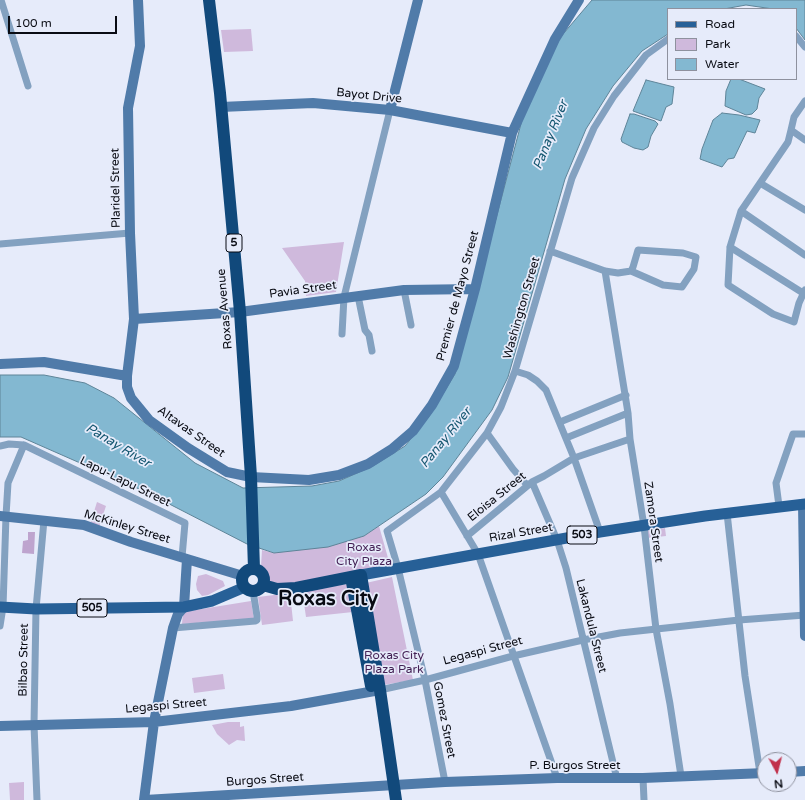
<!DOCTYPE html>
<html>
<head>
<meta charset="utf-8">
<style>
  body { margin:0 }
  #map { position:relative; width:805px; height:800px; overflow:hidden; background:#e6ebfa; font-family:"Varela Round",sans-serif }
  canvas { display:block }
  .legend { position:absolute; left:667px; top:8px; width:130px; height:72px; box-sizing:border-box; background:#e6ebfa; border:1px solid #8e919e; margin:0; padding:5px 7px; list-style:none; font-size:12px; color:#090b13 }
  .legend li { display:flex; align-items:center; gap:8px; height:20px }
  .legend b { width:20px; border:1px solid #8e919e }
  .north { position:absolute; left:757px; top:752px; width:40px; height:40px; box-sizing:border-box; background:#e6ebfa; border:1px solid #8e919e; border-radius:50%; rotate:173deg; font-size:11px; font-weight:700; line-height:16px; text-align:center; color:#090b13 }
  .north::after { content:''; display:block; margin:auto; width:14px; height:18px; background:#c1304b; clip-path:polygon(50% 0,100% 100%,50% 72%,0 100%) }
  .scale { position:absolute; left:8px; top:16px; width:109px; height:18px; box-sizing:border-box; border:2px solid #090b13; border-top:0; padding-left:5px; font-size:12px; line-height:14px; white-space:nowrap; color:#090b13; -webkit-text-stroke:3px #e6ebfa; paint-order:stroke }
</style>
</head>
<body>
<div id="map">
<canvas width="805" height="800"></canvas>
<ul class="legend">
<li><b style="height:5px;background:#276097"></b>Road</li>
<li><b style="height:11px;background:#cfb9dc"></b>Park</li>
<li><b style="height:11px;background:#83b8d1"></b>Water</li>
</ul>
<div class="north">N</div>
<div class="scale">100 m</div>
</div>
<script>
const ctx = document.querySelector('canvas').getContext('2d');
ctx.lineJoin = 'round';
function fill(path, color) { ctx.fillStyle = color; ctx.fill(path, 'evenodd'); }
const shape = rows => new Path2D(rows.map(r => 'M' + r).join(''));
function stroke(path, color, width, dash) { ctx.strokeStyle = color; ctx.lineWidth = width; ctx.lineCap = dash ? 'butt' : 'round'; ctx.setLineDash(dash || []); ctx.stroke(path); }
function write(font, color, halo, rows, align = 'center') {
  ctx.font = font + ' "Varela Round",sans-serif'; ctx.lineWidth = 3.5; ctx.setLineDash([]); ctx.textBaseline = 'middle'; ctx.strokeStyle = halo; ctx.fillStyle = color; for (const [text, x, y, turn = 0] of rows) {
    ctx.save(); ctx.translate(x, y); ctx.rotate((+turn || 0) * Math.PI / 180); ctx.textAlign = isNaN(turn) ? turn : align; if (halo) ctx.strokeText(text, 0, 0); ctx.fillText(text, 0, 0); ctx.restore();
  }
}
const green = shape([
  [251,29,253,51,224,52,221,30],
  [344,242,336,292,306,296,305,281,282,248],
  [97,502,106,506,99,527,90,524],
  [379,526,390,565,291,586,268,581,265,576,261,566,262,550,274,553,364,536],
  [665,528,666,536,647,538,646,531],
  [206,574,223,581,225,586,208,595,202,596,197,590,196,584,198,576],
  [392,577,413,680,383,685,366,583],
  [348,584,353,612,306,617,302,590],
  [290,593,293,621,262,625,258,597],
  [251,601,254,619,182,624,183,612],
  [223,674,225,689,194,693,192,678],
  [228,722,240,722,240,727,244,726,245,741,237,740,229,745,217,734,212,725],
  [24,782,24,800,10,800,9,783]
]);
const forest = shape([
  [28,532,35,532,34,554,22,553,23,541,28,540]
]);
const water = shape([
  [592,0,805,0,805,40,796,28,796,9,773,9,746,5,724,9,668,9,668,34,642,51,613,86,586,129,565,179,508,377,492,410,443,477,426,494,364,536,328,547,274,553,247,544,146,492,21,437,0,437,0,375,44,375,85,383,114,398,195,463,243,488,312,486,339,481,373,466,405,446,430,415,455,374,522,120,558,40,592,0],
  [731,79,739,79,765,89,759,98,757,109,752,114,746,115,725,106,726,91,731,79],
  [646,80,674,87,672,104,666,107,661,121,633,111,646,80],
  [722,113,739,115,760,120,755,133,747,131,734,158,728,159,722,167,700,159,702,149,713,120,722,113],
  [630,114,634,114,655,121,658,124,651,136,648,147,643,150,634,148,622,142,621,139,630,114]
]);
const street = shape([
  [1,0,28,86],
  [796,36,805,47],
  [791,130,794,117,805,101],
  [805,140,791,130,788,142,741,211,730,247,728,285,773,314,794,322,799,303,805,290],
  [760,183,805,210],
  [741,211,805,255],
  [0,244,130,233],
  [730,247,803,293],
  [550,251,605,271,618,273,631,271,663,285,682,287,694,269,696,257,683,253,638,250,633,267,631,271],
  [605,271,628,413,630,439,644,526,656,629,670,704,681,776],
  [404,290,411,325],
  [358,296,365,330,369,335,372,351],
  [342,334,344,297,390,110],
  [515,371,528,375,537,381,546,390,574,458,600,532],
  [560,422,626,395],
  [487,433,513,469,527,485],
  [566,438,628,413],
  [0,446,9,444,24,445,185,523,182,557],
  [532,482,557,540,566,568,617,779],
  [441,492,478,554,557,778],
  [779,506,776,483,793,434,805,434],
  [727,513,745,676,760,773],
  [467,536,532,482,544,476,574,458,630,439],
  [0,626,3,607,6,516,8,483,24,445],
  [173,628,255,621,257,620,257,616,253,591],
  [380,690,425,680,513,656,583,640,620,633,739,620,805,615],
  [643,778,644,800],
  [445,782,425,680,398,568,387,531,441,492,487,433,501,407,515,371,572,178,594,128,614,96,646,55,668,39],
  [37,800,34,725,36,609,44,520]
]);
const secondary = shape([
  [138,0,140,46,128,108,130,233,134,319,127,376,127,387,131,398,149,420,188,448,227,472,251,477,309,480,339,475,368,464,392,449,413,431,432,405,454,366,475,289,512,133,555,39,579,0],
  [221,107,313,103,390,110,512,133],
  [390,110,418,0],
  [134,319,240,312,404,290,475,289],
  [0,364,44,362,127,376],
  [803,504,805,636],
  [0,516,84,525,131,542,243,576],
  [0,726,154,722,291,706,380,690],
  [789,772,805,771],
  [144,800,154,722,173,628,178,614,184,607,187,559],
  [145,800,445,782,557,778,643,778,765,773]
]);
const primary = shape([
  [361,575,600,532,705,516,805,504],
  [0,607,36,609,184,607,212,601,245,587]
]);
const highway = shape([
  [209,0,220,93,240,312,251,477,254,569],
  '242 580a11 11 0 1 1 22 0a11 11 0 1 1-22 0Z',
  [351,577,371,686],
  [263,585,277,589,296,588,361,575,380,690,396,800]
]);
const shields = [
  [234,243,16],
  [582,535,30],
  [92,608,30]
];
const shieldNames = [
  ["5",234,243],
  ["503",582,535],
  ["505",92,608]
];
const streetNames = [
  ["Bayot Drive",369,96,6],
  ["Plaridel Street",116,188,-91],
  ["Pavia Street",303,290,-8],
  ["Premier de Mayo Street",458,296,-75],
  ["Washington Street",522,308,-74],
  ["Roxas Avenue",225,309,-95],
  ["Altavas Street",191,432,35],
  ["Lapu-Lapu Street",125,482,26],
  ["Eloisa Street",497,497,-39],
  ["Zamora Street",653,522,82],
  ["McKinley Street",127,527,17],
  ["Rizal Street",521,533,-10],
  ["Lakandula Street",591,626,76],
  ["Legaspi Street",483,651,-15],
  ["Bilbao Street",24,660,-89],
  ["Legaspi Street",166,706,-5],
  ["Gomez Street",444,720,79],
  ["P. Burgos Street",575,766],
  ["Burgos Street",265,780,-4]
];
const parkNames = [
  ["Roxas",364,548],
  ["City Plaza",364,562],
  ["Roxas City",394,656],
  ["Plaza Park",394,670]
];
const waterNames = [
  ["Panay River",551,135,-68],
  ["Panay River",446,438,-51],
  ["Panay River",118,446,31]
];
const townNames = [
  ["Roxas City",328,600]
];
fill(green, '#cfb9dc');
fill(forest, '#bea4ce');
fill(water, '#83b8d1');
stroke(water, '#5e8498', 1);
stroke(street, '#83a1c0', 7);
stroke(secondary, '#507ba9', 10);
stroke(primary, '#276097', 11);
stroke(highway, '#11497b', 12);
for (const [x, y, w] of shields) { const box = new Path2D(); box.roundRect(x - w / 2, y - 9, w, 18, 3); ctx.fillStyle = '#e6ebfa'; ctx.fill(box); stroke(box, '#090b13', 1); }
write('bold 11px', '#090b13', null, shieldNames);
write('12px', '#090b13', '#e6ebfa', streetNames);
write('12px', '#442155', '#e6ebfa', parkNames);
write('italic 13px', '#155771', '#e6ebfa', waterNames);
write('bold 20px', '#090b13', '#e6ebfa', townNames);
</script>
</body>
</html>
